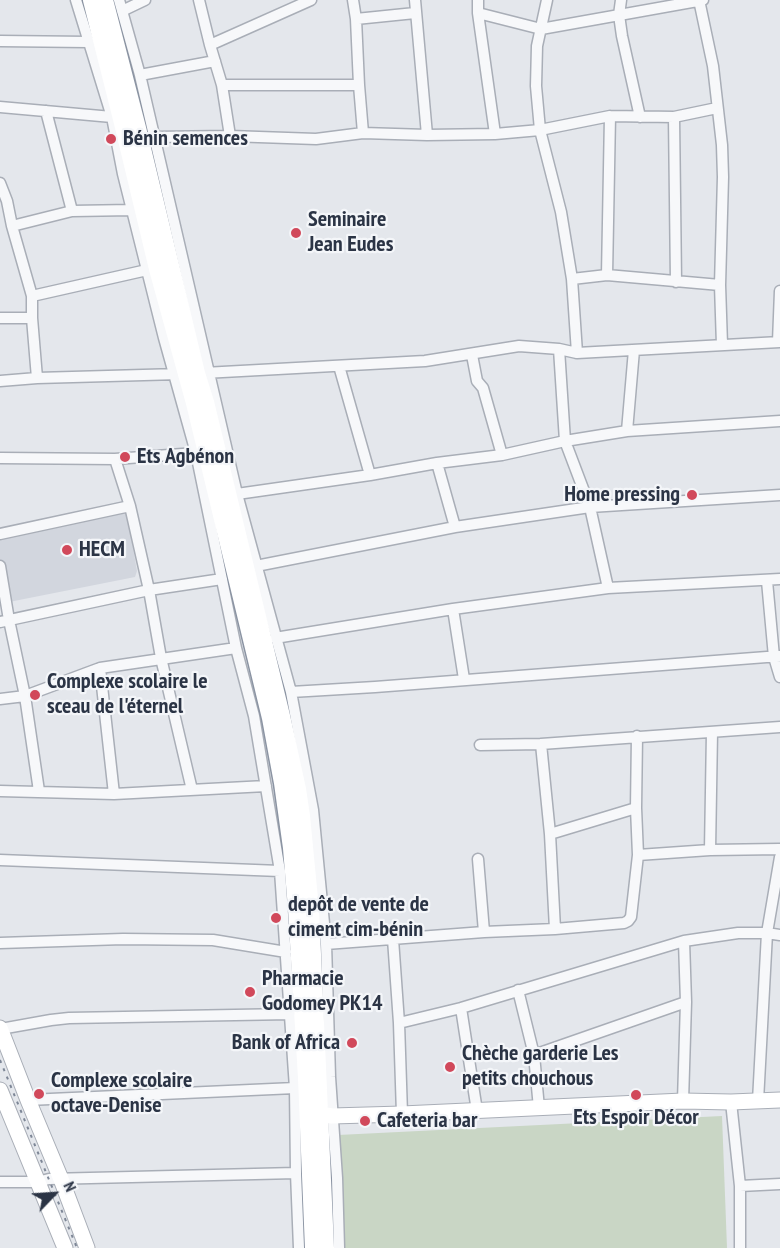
<!DOCTYPE html>
<html>
<head>
<meta charset="utf-8">
<style>
  body { margin:0 }
  #map { position:relative; width:780px; height:1248px; overflow:hidden; background:#e4e7ec; font-family:"PT Sans Narrow",sans-serif }
  canvas { display:block }
  .north { position:absolute; left:24px; top:1164px; width:60px; height:60px; -webkit-text-stroke:4px #f4f6f9; paint-order:stroke; rotate:65deg; font-size:16px; font-weight:700; line-height:24px; text-align:center; color:#2b3445 }
  .north::after { content:''; display:block; margin:auto; width:21px; height:27px; background:#2b3445; clip-path:polygon(50% 0,100% 100%,50% 72%,0 100%) }
</style>
</head>
<body>
<div id="map">
<canvas width="780" height="1248"></canvas>
<div class="north">N</div>
</div>
<script>
const ctx = document.querySelector('canvas').getContext('2d');
ctx.lineJoin = 'round';
function fill(path, color) { ctx.fillStyle = color; ctx.fill(path, 'evenodd'); }
const shape = rows => new Path2D(rows.map(r => 'M' + r).join(''));
function stroke(path, color, width, dash) { ctx.strokeStyle = color; ctx.lineWidth = width; ctx.lineCap = dash ? 'butt' : 'round'; ctx.setLineDash(dash || []); ctx.stroke(path); }
function write(font, color, halo, rows, align = 'center') {
  ctx.font = font + ' "PT Sans Narrow",sans-serif'; ctx.lineWidth = 4.5; ctx.setLineDash([]); ctx.textBaseline = 'middle'; ctx.strokeStyle = halo; ctx.fillStyle = color; for (const [text, x, y, turn = 0] of rows) {
    ctx.save(); ctx.translate(x, y); ctx.rotate((+turn || 0) * Math.PI / 180); ctx.textAlign = isNaN(turn) ? turn : align; if (halo) ctx.strokeText(text, 0, 0); ctx.fillText(text, 0, 0); ctx.restore();
  }
}
const built = shape([
  [125,511,127,513,137,571,135,577,9,602,0,564,0,536]
]);
const green = shape([
  [722,1116,727,1248,341,1248,338,1135]
]);
const minor = shape([
  [76,0,112,117,123,174,164,338,196,453,236,648,254,716,280,871,295,1088,296,1173,299,1248],
  [119,0,140,75,237,494,291,692,313,810,326,944,330,1077,337,1178,339,1248],
  [199,0,210,45,222,85,230,136],
  [353,0,356,19,359,85,363,133],
  [415,0,427,135],
  [478,0,478,13,495,134],
  [547,0,537,46,536,86,540,130,561,212,572,279,577,353],
  [621,0,619,15,622,36,640,117],
  [699,0,713,66,722,145,723,177,720,285,722,345],
  [122,11,145,0],
  [478,13,541,29,703,0],
  [356,19,415,13],
  [0,41,88,42],
  [210,45,311,0],
  [140,75,215,61],
  [222,85,359,85],
  [0,107,112,117],
  [46,111,72,211],
  [674,117,676,282],
  [154,137,230,136,316,139,363,133,427,135,495,134,540,130,610,116,674,117,717,108],
  [0,183,7,201,12,226,32,296,32,318,37,378],
  [12,226,72,211,132,210],
  [607,275,610,116],
  [572,279,607,275,720,285],
  [32,296,147,270],
  [0,318,32,318],
  [778,342,780,291],
  [559,349,565,441,590,507,608,588],
  [472,355,477,381,483,388,502,455],
  [339,366,370,475],
  [204,373,425,361,519,346,559,349,577,353,780,342],
  [0,381,37,378,179,374],
  [627,431,634,350],
  [0,458,115,459,196,453],
  [115,459,130,506,149,590,161,658,192,790],
  [437,463,455,527],
  [237,494,370,475,437,463,502,455,565,441,627,431,780,421],
  [0,534,130,506],
  [0,566,9,620,25,696,39,791],
  [256,566,455,527,590,507,780,495],
  [767,581,774,657,780,677],
  [453,609,464,679],
  [0,622,149,590,222,579],
  [275,638,453,609,608,588,780,579],
  [100,668,114,794],
  [291,692,375,687,780,656],
  [0,699,25,696,100,668,236,648],
  [541,744,550,834,555,929],
  [480,745,541,744,780,727],
  [0,791,114,794,266,786],
  [550,834,636,808],
  [710,850,712,732],
  [638,855,710,850,780,849],
  [478,859,484,932],
  [0,860,280,871],
  [393,939,399,1023,402,1114],
  [0,943,123,939,213,940,286,952],
  [326,944,484,932,555,929,624,923,628,921,631,917,638,855,636,808,637,736],
  [518,990,534,1055,539,1108],
  [461,1008,477,1111],
  [399,1023,461,1008,684,941,738,933,767,933,780,935],
  [0,1029,51,1020,69,1018,290,1014],
  [534,1055,686,1002],
  [28,1100,295,1088],
  [683,1101,686,1002,684,941],
  [758,1101,767,933,780,857],
  [731,1102,740,1186,740,1248],
  [0,1182,37,1182,49,1179,296,1173],
  [740,1186,780,1184]
]);
const secondary = shape([
  [0,1028,28,1100,61,1179,87,1248],
  [0,1090,65,1248],
  [320,1114,332,1116,402,1114,683,1101,731,1102,780,1100]
]);
const trunk = shape([
  [91,0,122,123,157,269,194,403,270,718,282,783,291,848,296,908,306,1078,313,1248],
  [105,0,138,128,197,373,206,402,282,716,298,789,302,816,311,909,326,1248]
]);
const rail = shape([
  [0,1060,77,1248]
]);
const markers = [
  [111,139,6,"#d1495b"],
  [296,233,6,"#d1495b"],
  [125,457,6,"#d1495b"],
  [692,495,6,"#d1495b"],
  [67,550,6,"#d1495b"],
  [35,695,6,"#d1495b"],
  [276,918,6,"#d1495b"],
  [250,992,6,"#d1495b"],
  [352,1043,6,"#d1495b"],
  [450,1067,6,"#d1495b"],
  [39,1094,6,"#d1495b"],
  [636,1095,6,"#d1495b"],
  [365,1121,6,"#d1495b"]
];
const poiNames = [
  ["Bénin semences",123,139],
  ["Seminaire",308,220],
  ["Jean Eudes",308,245],
  ["Ets Agbénon",137,457],
  ["Home pressing",680,495,"right"],
  ["HECM",79,550],
  ["Complexe scolaire le",47,682],
  ["sceau de l'éternel",47,707],
  ["depôt de vente de",288,905],
  ["ciment cim-bénin",288,930],
  ["Pharmacie",262,979],
  ["Godomey PK14",262,1004],
  ["Bank of Africa",340,1043,"right"],
  ["Chèche garderie Les",462,1054],
  ["petits chouchous",462,1079],
  ["Complexe scolaire",51,1081],
  ["octave-Denise",51,1106],
  ["Ets Espoir Décor",636,1118,"center"],
  ["Cafeteria bar",377,1121]
];
fill(built, '#d2d6de');
fill(green, '#c9d6c5');
stroke(minor, '#a9aeb7', 13);
stroke(secondary, '#a9aeb7', 17);
stroke(trunk, '#8b94a3', 19);
stroke(minor, '#f7f8fa', 10);
stroke(secondary, '#fff', 15);
stroke(trunk, '#fff', 16);
stroke(rail, '#7d8696', 2, [3, 6]);
for (const [x, y, r, color] of markers) { const dot = new Path2D(); dot.arc(x, y, r, 0, 2 * Math.PI); ctx.fillStyle = color; ctx.fill(dot); stroke(dot, '#f4f6f9', 2); }
write('bold 22px', '#2b3445', '#f4f6f9', poiNames, 'left');
</script>
</body>
</html>
